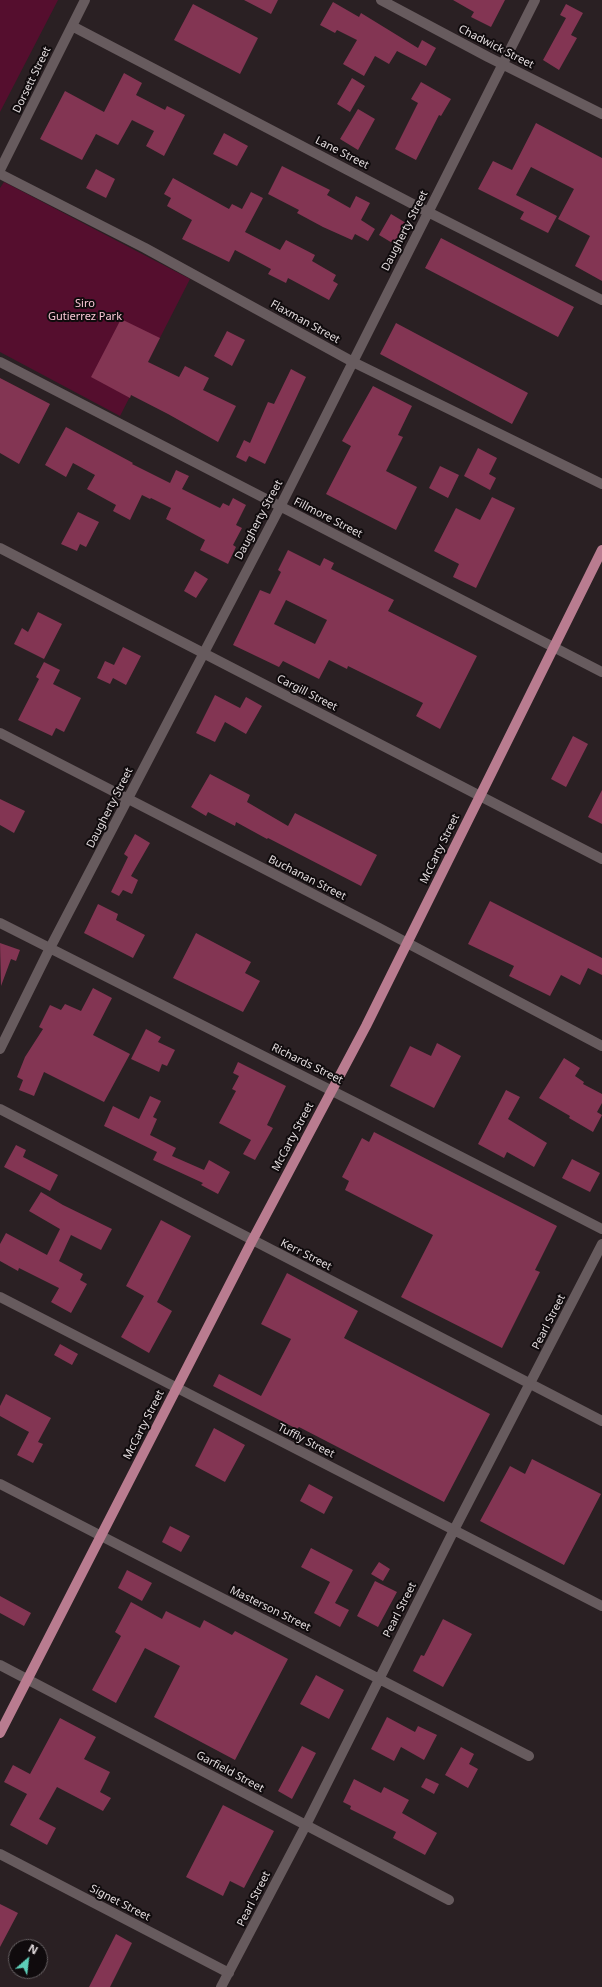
<!DOCTYPE html>
<html>
<head>
<meta charset="utf-8">
<style>
  body { margin:0 }
  #map { position:relative; width:602px; height:1987px; overflow:hidden; background:#2a2023; font-family:"Noto Sans",sans-serif }
  canvas { display:block }
  .north { position:absolute; left:8px; top:1939px; width:40px; height:40px; box-sizing:border-box; background:#100b0d; border:1px solid #655f61; border-radius:50%; rotate:28deg; font-size:11px; font-weight:700; line-height:16px; text-align:center; color:#e4dddf }
  .north::after { content:''; display:block; margin:auto; width:14px; height:18px; background:#5dceb8; clip-path:polygon(50% 0,100% 100%,50% 72%,0 100%) }
</style>
</head>
<body>
<div id="map">
<canvas width="602" height="1987"></canvas>
<div class="north">N</div>
</div>
<script>
const ctx = document.querySelector('canvas').getContext('2d');
ctx.lineJoin = 'round';
function fill(path, color) { ctx.fillStyle = color; ctx.fill(path, 'evenodd'); }
const shape = rows => new Path2D(rows.map(r => 'M' + r).join(''));
function stroke(path, color, width, dash) { ctx.strokeStyle = color; ctx.lineWidth = width; ctx.lineCap = dash ? 'butt' : 'round'; ctx.setLineDash(dash || []); ctx.stroke(path); }
function write(font, color, halo, rows, align = 'center') {
  ctx.font = font + ' "Noto Sans",sans-serif'; ctx.lineWidth = 4; ctx.setLineDash([]); ctx.textBaseline = 'middle'; ctx.strokeStyle = halo; ctx.fillStyle = color; for (const [text, x, y, turn = 0] of rows) {
    ctx.save(); ctx.translate(x, y); ctx.rotate((+turn || 0) * Math.PI / 180); ctx.textAlign = isNaN(turn) ? turn : align; if (halo) ctx.strokeText(text, 0, 0); ctx.fillText(text, 0, 0); ctx.restore();
  }
}
const green = shape([
  [0,0,58,0,0,112],
  [4,182,190,279,120,416,0,352,0,188]
]);
const building = shape([
  [244,0,278,0,271,14],
  [453,0,505,0,491,27,471,17,474,12],
  [333,2,359,17,361,13,418,48,422,40,436,48,426,66,397,51,389,64,375,56,364,76,343,64,357,40,337,30,335,33,320,25],
  [193,4,258,38,240,74,174,40],
  [566,4,583,13,571,35,577,38,559,70,543,60,566,18,560,15],
  [124,73,142,83,136,95,165,110,167,106,185,115,164,156,146,146,154,131,132,120,118,145,96,134,82,160,40,139,65,91,104,112],
  [352,78,365,86,350,112,337,104],
  [421,82,451,99,441,116,439,115,416,160,395,149,418,103,411,99],
  [358,109,375,119,358,150,340,139],
  [536,123,602,158,602,281,575,266,590,236,558,219,574,189,531,167,516,195,557,216,548,233,520,219,524,212,478,189,493,161,512,170],
  [224,133,248,146,237,166,213,154],
  [282,166,330,190,327,195,350,208,356,196,370,203,361,220,375,229,368,241,355,234,352,240,323,227,297,213,299,210,268,194],
  [96,169,115,179,106,198,86,188],
  [173,178,229,209,232,204,242,209,251,192,263,198,245,232,280,250,286,240,315,255,312,261,336,275,333,281,338,284,329,300,288,278,286,283,268,274,271,269,235,250,229,262,182,239,192,220,167,206,171,198,164,194],
  [391,214,406,223,394,244,379,235],
  [441,238,574,307,558,337,425,268],
  [121,319,160,338,148,362,179,377,185,366,209,378,203,390,236,406,218,442,168,414,131,395,130,398,91,377],
  [396,323,528,393,512,424,380,354],
  [227,331,245,340,232,366,214,356],
  [291,369,306,377,265,464,249,456,246,462,236,457,244,440,250,443,268,402,274,404],
  [0,378,50,404,19,464,0,453],
  [373,386,412,406,398,435,403,437,386,471,417,487,396,530,326,494,351,446,342,441],
  [66,427,133,463,132,464,170,483,176,470,189,476,182,489,220,508,223,503,229,506,233,498,246,505,236,525,242,528,233,545,236,547,228,564,200,550,205,540,166,519,171,508,151,498,150,499,142,495,130,520,113,511,116,505,87,489,95,475,73,463,66,477,45,465],
  [478,448,497,458,489,474,496,478,490,490,464,476],
  [440,466,459,475,448,498,429,488],
  [492,497,515,508,476,588,453,577,459,564,434,551,456,508,480,520],
  [78,512,99,522,86,547,80,544,77,551,61,544],
  [288,550,320,566,324,558,334,563,331,569,394,600,388,611,477,656,440,729,416,716,423,703,348,666,347,669,329,660,319,679,283,661,279,667,233,645,260,590,270,594,281,572,278,570],
  [286,600,327,620,315,644,274,624],
  [195,571,208,579,196,598,184,591],
  [38,612,62,624,44,659,14,644,22,628,28,632],
  [123,647,141,656,126,685,113,678,110,684,97,678,105,661,114,665],
  [44,662,60,670,53,684,81,698,64,732,56,728,52,736,18,720,39,679,36,677],
  [215,695,240,708,246,697,262,706,246,734,225,722,215,742,196,733],
  [573,736,588,744,566,787,551,779],
  [210,774,250,795,247,802,288,826,295,813,377,855,361,886,268,838,267,839,236,822,235,826,208,812,206,816,191,807],
  [602,790,602,824,588,817],
  [0,799,25,811,14,833,0,825],
  [135,834,150,843,131,876,138,880,132,894,123,890,119,896,111,892,128,857,124,854],
  [490,901,602,958,602,975,588,968,580,985,561,975,550,996,509,976,514,966,468,944],
  [98,904,118,914,116,920,145,935,133,958,84,933],
  [196,933,251,962,245,973,260,981,243,1012,173,978],
  [0,943,20,950,16,961,11,959,1,986],
  [93,988,112,998,93,1035,130,1054,104,1102,44,1072,34,1096,19,1090,23,1080,17,1077,25,1057,43,1029,39,1027,50,1005,61,1010,65,1004,81,1011],
  [146,1029,161,1037,158,1042,175,1050,167,1066,162,1064,159,1072,131,1059],
  [437,1043,461,1056,434,1108,390,1086,410,1046,431,1056],
  [564,1058,580,1068,575,1076,584,1082,583,1084,602,1094,602,1103,597,1112,602,1115,593,1132,569,1118,570,1116,539,1098],
  [238,1062,286,1086,267,1125,273,1128,255,1160,243,1154,251,1140,219,1123,236,1091,232,1089,239,1076,233,1073],
  [506,1090,520,1097,508,1119,547,1143,534,1167,507,1152,504,1158,478,1144],
  [150,1096,161,1101,153,1117,157,1119,150,1135,176,1148,172,1156,204,1170,209,1160,230,1172,218,1194,201,1185,203,1183,153,1160,157,1152,104,1126,113,1106,139,1119],
  [374,1132,557,1226,535,1270,540,1272,502,1348,401,1297,433,1235,345,1190,349,1181,342,1177,362,1138,369,1142],
  [16,1145,26,1150,23,1157,58,1175,50,1191,4,1167],
  [572,1159,600,1173,590,1192,562,1178],
  [41,1192,63,1205,112,1229,101,1250,71,1235,59,1261,83,1274,80,1280,87,1284,71,1313,51,1302,59,1288,19,1268,18,1271,0,1261,0,1244,6,1233,47,1255,60,1229,29,1211],
  [161,1220,191,1236,157,1302,172,1311,149,1353,121,1337,144,1296,126,1286],
  [287,1273,358,1311,344,1338,490,1414,444,1502,299,1427,297,1429,213,1386,219,1374,261,1396,291,1339,261,1324],
  [60,1344,78,1354,72,1365,54,1355],
  [6,1394,51,1418,38,1442,43,1444,33,1463,17,1455,29,1432,0,1416,0,1406],
  [214,1428,245,1445,225,1482,195,1466],
  [532,1459,601,1494,564,1565,480,1521,510,1466,525,1474],
  [309,1484,333,1497,324,1514,300,1501],
  [170,1526,190,1536,181,1552,162,1542],
  [311,1548,353,1570,335,1603,349,1610,340,1627,314,1613,330,1582,301,1567],
  [379,1562,390,1569,383,1581,371,1574],
  [127,1570,152,1583,142,1601,118,1588],
  [375,1581,397,1592,378,1627,357,1616],
  [0,1596,31,1613,24,1626,0,1613],
  [131,1602,162,1619,166,1611,200,1628,204,1620,232,1635,235,1631,288,1659,235,1760,154,1717,180,1666,145,1648,116,1703,92,1690,121,1636,115,1632],
  [443,1619,472,1634,443,1687,413,1671,421,1655,424,1656],
  [316,1675,344,1690,329,1719,300,1704],
  [387,1717,415,1732,418,1726,437,1735,424,1760,401,1747,394,1761,371,1749],
  [60,1718,96,1737,84,1759,110,1772,100,1792,111,1798,103,1811,57,1787,39,1819,56,1828,47,1845,10,1825,27,1794,4,1782,13,1765,30,1774],
  [302,1746,316,1753,292,1799,278,1791],
  [461,1747,474,1754,469,1764,478,1769,468,1788,445,1775],
  [426,1778,439,1784,434,1794,421,1787],
  [354,1779,381,1793,384,1787,409,1800,402,1813,437,1833,425,1855,393,1838,396,1832,350,1809,351,1806,343,1802],
  [223,1805,274,1831,244,1888,230,1881,223,1896,186,1877],
  [0,1904,18,1913,0,1947],
  [116,1934,132,1943,110,1987,89,1987]
]);
const minor = shape([
  [381,0,488,57,602,114],
  [72,26,428,212,602,300],
  [0,170,85,0],
  [0,174,145,248,353,362,602,484],
  [0,362,602,672],
  [0,548,602,859],
  [0,733,379,928,602,1046],
  [0,923,360,1105,602,1229],
  [0,1049,50,948,280,507,535,0],
  [0,1109,602,1421],
  [0,1297,602,1606],
  [0,1484,529,1756],
  [0,1665,449,1900],
  [0,1854,229,1973],
  [221,1987,306,1825,454,1530,602,1244]
]);
const major = shape([
  [0,1733,252,1241,366,1026,602,550]
]);
const streetNames = [
  ["Chadwick Street",496,47,27],
  ["Dorsett Street",32,80,-64],
  ["Lane Street",342,153,27],
  ["Daugherty Street",405,231,-63],
  ["Flaxman Street",305,322,29],
  ["Fillmore Street",328,518,27],
  ["Daugherty Street",259,520,-62],
  ["Cargill Street",307,693,27],
  ["Daugherty Street",110,808,-63],
  ["McCarty Street",440,849,-64],
  ["Buchanan Street",307,878,27],
  ["Richards Street",307,1064,26],
  ["McCarty Street",293,1137,-62],
  ["Kerr Street",306,1255,27],
  ["Pearl Street",549,1322,-63],
  ["McCarty Street",144,1425,-63],
  ["Tuffly Street",306,1441,27],
  ["Masterson Street",270,1609,26],
  ["Pearl Street",400,1610,-63],
  ["Garfield Street",230,1772,28],
  ["Pearl Street",254,1899,-63],
  ["Signet Street",120,1903,27]
];
const parkNames = [
  ["Siro",85,304],
  ["Gutierrez Park",85,317]
];
fill(green, '#550e2e');
fill(building, '#833553');
stroke(minor, '#675b5e', 10);
stroke(major, '#b97c90', 10);
write('11px', '#e4dddf', '#100b0d', streetNames);
write('11px', '#f7c7d5', '#100b0d', parkNames);
</script>
</body>
</html>
